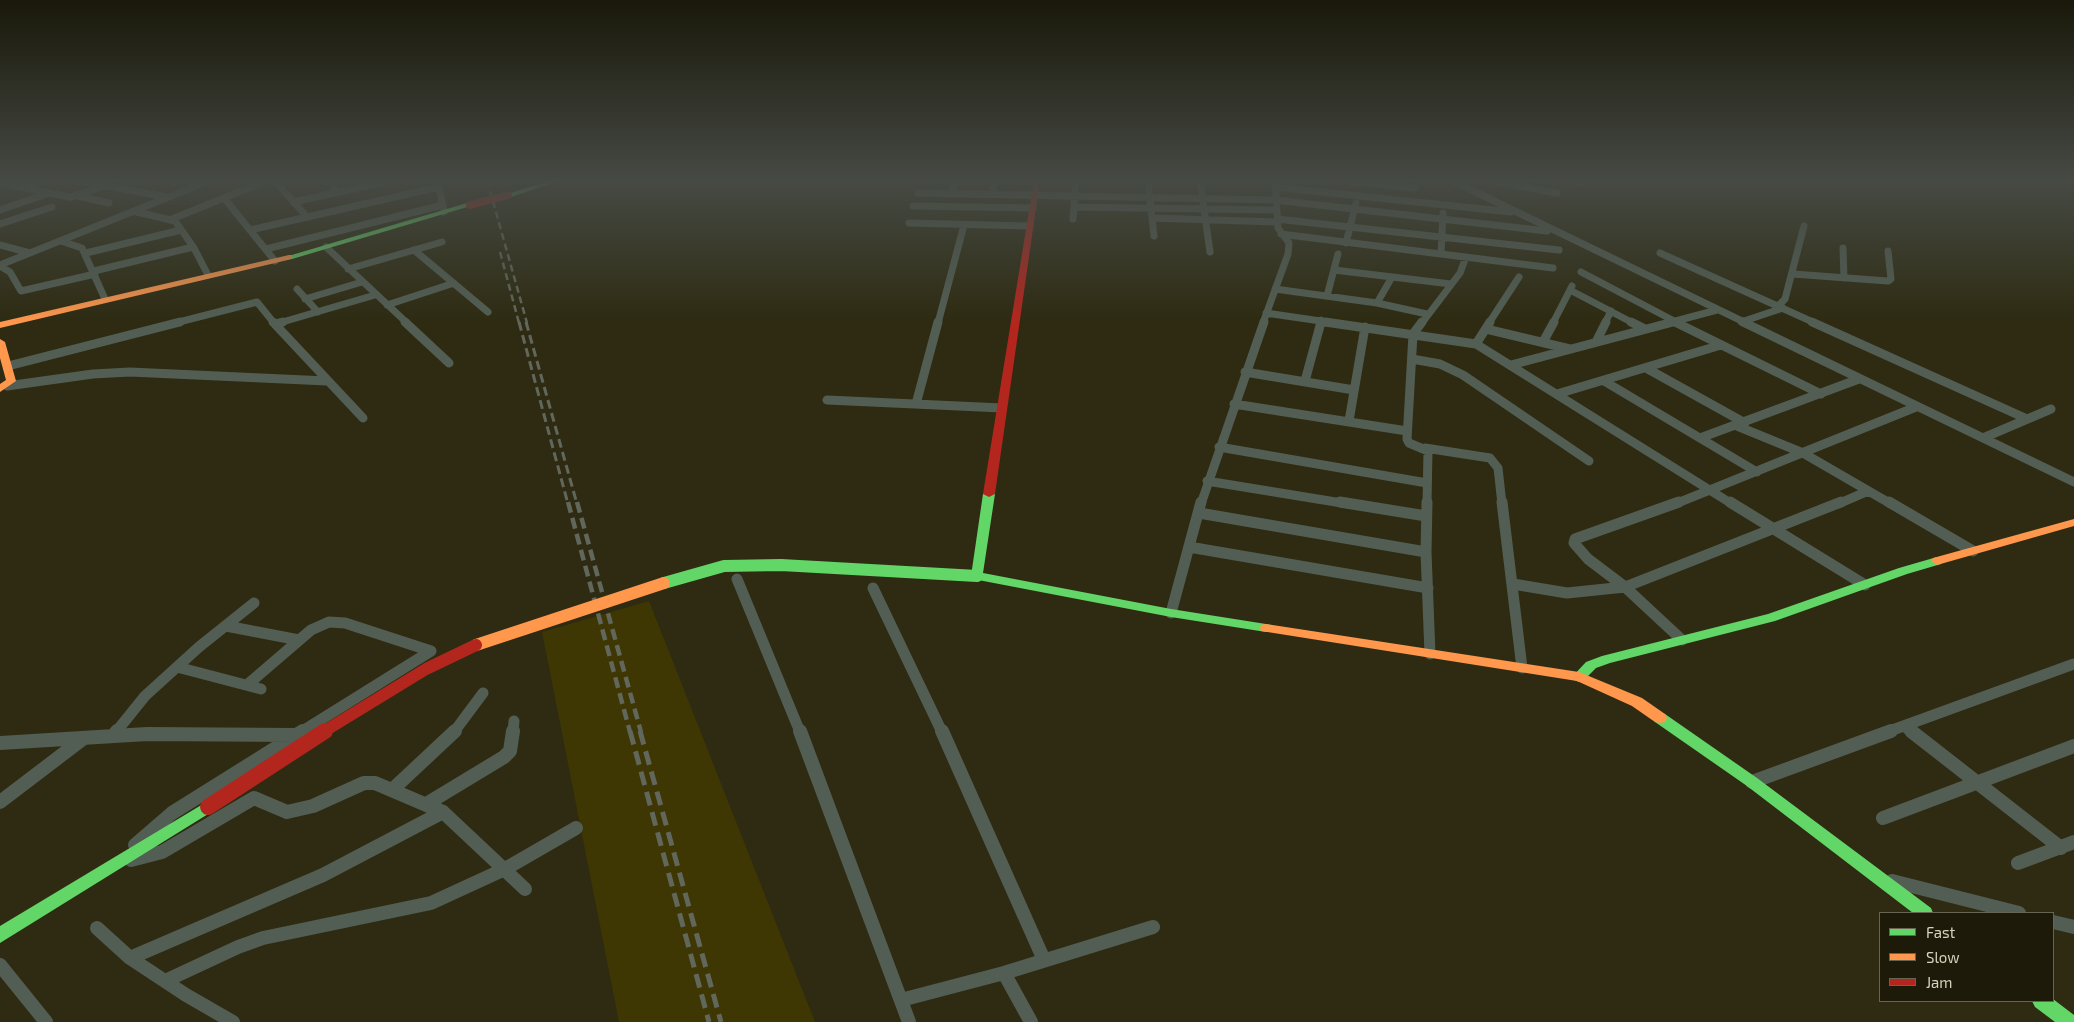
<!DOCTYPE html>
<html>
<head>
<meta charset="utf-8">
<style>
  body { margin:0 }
  #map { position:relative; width:2074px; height:1022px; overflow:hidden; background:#2e2b12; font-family:"Exo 2",sans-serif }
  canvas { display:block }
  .legend { position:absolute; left:1879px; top:912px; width:175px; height:90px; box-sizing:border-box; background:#1d1a09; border:1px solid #676451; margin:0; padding:6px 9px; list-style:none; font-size:15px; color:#d6d3bc }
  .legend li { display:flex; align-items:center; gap:10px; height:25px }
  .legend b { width:25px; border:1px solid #676451 }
</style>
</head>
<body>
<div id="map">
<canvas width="2074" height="1022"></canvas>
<ul class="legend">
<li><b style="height:6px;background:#63d668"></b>Fast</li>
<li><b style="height:6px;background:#ff974d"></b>Slow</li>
<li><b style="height:6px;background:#b3261e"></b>Jam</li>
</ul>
</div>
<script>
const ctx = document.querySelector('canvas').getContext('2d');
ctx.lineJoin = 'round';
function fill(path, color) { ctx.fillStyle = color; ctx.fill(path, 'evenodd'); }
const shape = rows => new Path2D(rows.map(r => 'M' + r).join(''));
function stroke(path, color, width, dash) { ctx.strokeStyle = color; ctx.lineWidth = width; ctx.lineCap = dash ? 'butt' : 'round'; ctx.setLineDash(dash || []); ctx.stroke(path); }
const built = shape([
  [649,601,815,1022,619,1022,542,632]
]);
const streetFar3 = shape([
  [76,180,166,197],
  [274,180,307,217],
  [334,180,334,193],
  [438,180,444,212],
  [1148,180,1154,236],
  [1200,180,1210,252],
  [1339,180,1415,188],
  [1451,180,1746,323],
  [1489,180,1557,193],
  [1570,180,1580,182],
  [0,183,22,187,45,180],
  [1275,187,1511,212],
  [49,193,71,197,104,186],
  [918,193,1275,200,1547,231],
  [952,193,956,180],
  [992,194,995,180],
  [78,196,109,203],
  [224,198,275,261],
  [293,202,385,182],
  [913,206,1033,208],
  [1074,207,1276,210],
  [0,210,49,193,22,187],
  [133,211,175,221,194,248,208,275],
  [1152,218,1277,222],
  [172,219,268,180],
  [1073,219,1076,180],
  [1277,219,1559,250],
  [909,223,1030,226],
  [0,224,52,207],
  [250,230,439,187],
  [1281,234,1553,268],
  [61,241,82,248,105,299],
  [1346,243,1356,203],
  [0,245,30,253],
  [326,247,407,323],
  [1843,248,1844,278],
  [266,249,443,205],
  [414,250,488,312],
  [86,253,181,230],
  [1660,253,1815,323],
  [1441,254,1443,213],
  [0,265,211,180],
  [0,266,10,272,21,291,95,274],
  [348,269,442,242],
  [1334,270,1451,284],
  [94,271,193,247],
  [1581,272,1678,323],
  [1793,274,1888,281,1891,279,1888,251],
  [297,289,318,312],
  [1275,289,1377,303,1427,314],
  [1570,290,1633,323],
  [1327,296,1338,254],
  [305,299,362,282],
  [1377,303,1392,277],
  [387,305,454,283],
  [1778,306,1785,299,1804,226],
  [1266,313,1334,323],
  [1741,322,1783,308],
  [175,323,257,302,274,323],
  [279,323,375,295],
  [938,323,964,225],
  [1263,323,1288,254,1289,243,1278,228,1275,180],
  [1320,323,1321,320],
  [1422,323,1460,273,1466,257],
  [1489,323,1519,277],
  [1553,323,1572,286],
  [1605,323,1611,311],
  [1668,323,1717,310]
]);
const streetFar2 = shape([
  [273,322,363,418],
  [405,322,449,363],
  [1325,322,1476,344,1732,504],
  [1422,322,1413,334,1407,439,1409,443,1428,451,1427,504],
  [1631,322,1645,329],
  [1675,322,1821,394],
  [1743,322,2074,482],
  [1812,322,2025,418],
  [275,324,283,322],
  [1486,329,1570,349],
  [1543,342,1554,322],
  [1596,342,1606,322],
  [1476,344,1490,322],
  [1412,359,1440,364,1463,375,1589,461],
  [1511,365,1673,322],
  [8,366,180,322],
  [1646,368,1745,423],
  [1245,372,1354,390],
  [1305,381,1321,322],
  [1604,381,1757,472],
  [7,386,93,374,130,372,327,381],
  [1557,394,1721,345],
  [827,400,1002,408],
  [916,404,938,322],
  [1234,404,1407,431],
  [1349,421,1365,327],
  [1737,426,1803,453,1891,504],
  [1700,438,1859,379],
  [1983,438,2051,409],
  [1219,447,1427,483],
  [1425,448,1490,458,1498,468,1502,504],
  [1207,481,1348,504],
  [1201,504,1264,322],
  [1675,504,1916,407],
  [1838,504,1868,491]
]);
const streetFar1 = shape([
  [1340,502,1426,516],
  [1427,502,1426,552,1430,654],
  [1502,502,1522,668],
  [1679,502,1575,539,1574,543,1588,559,1625,587,1682,640],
  [1730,502,1865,585],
  [1889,502,1973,551],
  [1199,513,1426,552],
  [1189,547,1428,588],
  [737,579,800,732],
  [1513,584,1567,593,1625,587,1841,502],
  [873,588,942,732],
  [1171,613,1201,502],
  [226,626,299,640],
  [177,667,261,689],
  [247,685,311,630,329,622,345,623,431,651,301,732],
  [1904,726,1912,732],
  [116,732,145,696,199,647,254,603],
  [454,732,483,693],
  [513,732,514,721],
  [1887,732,2074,664]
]);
const street = shape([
  [800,731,909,1022],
  [942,731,1044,960],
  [1911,731,2061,848],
  [113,736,117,731],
  [0,743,147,734,297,735],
  [1752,782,1891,731],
  [393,789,455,731],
  [0,802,84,738],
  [428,803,504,757,510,751,513,731],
  [1883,818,2074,746],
  [135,845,172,813,303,731],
  [131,860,162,852,254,798,287,812,313,806,364,783,375,783,443,812,525,889],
  [2018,863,2074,842],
  [1892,881,2019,913],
  [2053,922,2074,927],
  [97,928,130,958,186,995,233,1022],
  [130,958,323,875,443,812],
  [0,965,46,1022],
  [1004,973,1031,1022],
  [165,981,238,947,263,938,431,903,505,869,576,828],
  [901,1000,1004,973,1153,927]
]);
const fast = shape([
  [552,180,562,180,511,197,504,195,552,180],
  [467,203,474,205,292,259,285,257,467,203],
  [989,491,995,494,983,573,1171,609,1266,624,1271,625,1272,628,1271,631,1266,632,1171,617,973,579,971,576,983,494,989,491],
  [1937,557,1941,558,1943,561,1941,564,1907,574,1775,621,1610,663,1596,668,1584,680,1579,682,1574,680,1572,677,1586,662,1602,656,1768,614,1899,568,1937,557],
  [1660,713,1665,714,1757,778,1931,908,1933,913,1913,913,1747,786,1655,722,1653,718,1655,714,1660,713],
  [208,801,213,803,216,807,213,811,0,943,0,926,208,801],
  [2053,999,2074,1015,2074,1022,2055,1022,2035,1007,2032,1001,2053,1001,2053,999]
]);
const slow = shape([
  [289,255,292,255,292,259,0,328,0,322,289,255],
  [0,339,5,342,16,381,0,392,0,384,6,380,0,358,0,339],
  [2074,519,2074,526,1937,565,1931,561,1933,558,2074,519],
  [1266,624,1579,672,1642,698,1665,714,1667,718,1665,722,1660,723,1655,722,1632,706,1577,681,1261,631,1260,628,1261,625,1266,624]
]);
const jam = shape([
  [1034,180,1040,180,995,494,989,497,983,494,1034,180]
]);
const railFar3 = shape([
  [487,180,527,323],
  [500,252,519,323]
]);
const railFar2 = shape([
  [519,322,568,504],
  [526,322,577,504]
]);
const railFar1 = shape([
  [568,502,630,732],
  [577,502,641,732]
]);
const rail = shape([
  [630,731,709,1022],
  [640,731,721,1022]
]);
const fastBridge = shape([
  [664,583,724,566,781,565,977,576]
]);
const slowBridge = shape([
  [476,645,664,583]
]);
const jamBridgeFar2 = shape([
  [470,205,508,195]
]);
const jamBridgeFar1 = shape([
  [323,732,426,669,476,645]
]);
const jamBridge = shape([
  [208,807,325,731]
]);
fill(built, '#3e3603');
stroke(streetFar3, '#525e53', 7);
stroke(streetFar2, '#525e53', 9);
stroke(streetFar1, '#525e53', 11);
stroke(street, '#525e53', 14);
fill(fast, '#63d668');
fill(slow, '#ff974d');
fill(jam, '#b3261e');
stroke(railFar3, '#61675b', 2.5, [7, 4]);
stroke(railFar2, '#61675b', 3, [9, 4.5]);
stroke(railFar1, '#61675b', 4.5, [11, 5.5]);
stroke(rail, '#61675b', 5, [14, 7]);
stroke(fastBridge, '#63d668', 12);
stroke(slowBridge, '#ff974d', 12);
stroke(jamBridgeFar2, '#b3261e', 8);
stroke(jamBridgeFar1, '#b3261e', 12);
stroke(jamBridge, '#b3261e', 16);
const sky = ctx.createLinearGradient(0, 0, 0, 323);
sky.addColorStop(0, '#19180a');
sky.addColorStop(0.56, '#464a44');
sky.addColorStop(1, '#464a4400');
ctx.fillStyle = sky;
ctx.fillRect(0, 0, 2074, 323);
</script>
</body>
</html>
